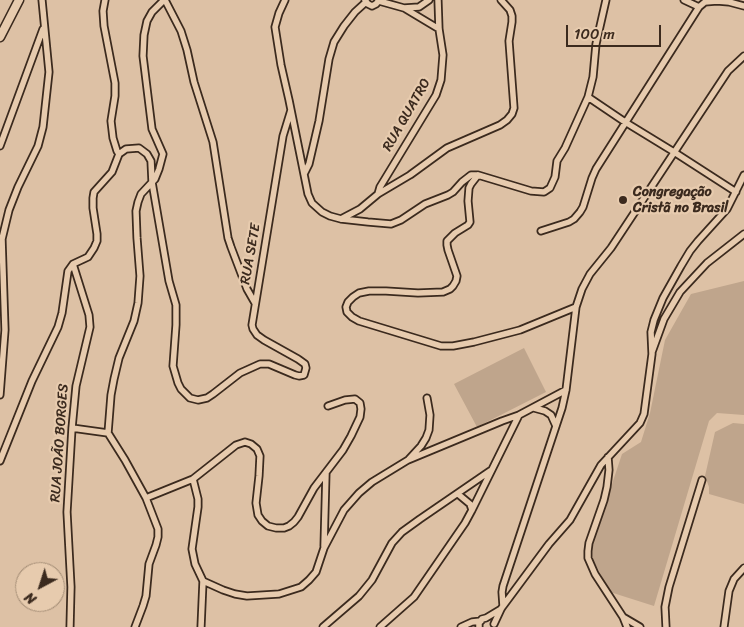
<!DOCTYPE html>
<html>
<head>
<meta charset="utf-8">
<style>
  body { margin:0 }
  #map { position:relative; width:744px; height:627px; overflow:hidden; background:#ddc1a5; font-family:Sriracha,sans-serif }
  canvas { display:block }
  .north { position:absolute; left:15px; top:562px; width:50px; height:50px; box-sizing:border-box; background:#e7cbae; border:1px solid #a28b74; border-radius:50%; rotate:220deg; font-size:14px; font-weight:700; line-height:20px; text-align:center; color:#3b2a1e }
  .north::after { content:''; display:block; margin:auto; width:18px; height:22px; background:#3b2a1e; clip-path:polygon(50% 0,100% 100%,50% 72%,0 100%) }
  .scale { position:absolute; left:566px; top:25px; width:95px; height:22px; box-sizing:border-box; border:2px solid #3b2a1e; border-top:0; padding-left:6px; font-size:15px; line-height:18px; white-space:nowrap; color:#3b2a1e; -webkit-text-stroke:4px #e7cbae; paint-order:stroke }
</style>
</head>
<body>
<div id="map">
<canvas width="744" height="627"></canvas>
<div class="north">N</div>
<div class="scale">100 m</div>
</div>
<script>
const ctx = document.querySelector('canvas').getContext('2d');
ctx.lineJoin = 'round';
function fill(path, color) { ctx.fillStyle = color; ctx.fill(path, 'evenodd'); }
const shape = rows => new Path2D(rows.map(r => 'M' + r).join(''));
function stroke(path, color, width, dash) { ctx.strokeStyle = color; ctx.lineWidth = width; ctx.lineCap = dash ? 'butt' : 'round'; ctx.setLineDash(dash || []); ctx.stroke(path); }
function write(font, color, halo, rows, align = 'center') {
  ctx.font = font + ' Sriracha,sans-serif'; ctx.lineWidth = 4.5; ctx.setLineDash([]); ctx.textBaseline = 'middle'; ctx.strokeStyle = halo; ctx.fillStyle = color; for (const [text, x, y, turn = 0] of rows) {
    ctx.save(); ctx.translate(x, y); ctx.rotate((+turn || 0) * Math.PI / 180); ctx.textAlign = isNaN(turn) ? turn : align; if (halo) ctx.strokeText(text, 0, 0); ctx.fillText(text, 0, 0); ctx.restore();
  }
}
const green = shape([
  [744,281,744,415,717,413,709,421,654,606,610,592,593,560,592,544,622,454,641,442,650,413,665,340,691,294],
  [524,348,546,392,477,427,454,384],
  [733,423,744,424,744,504,709,494,709,487,705,476,715,432]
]);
const street = shape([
  [105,0,103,11,104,26,115,83,115,96,111,121,113,138,117,151,119,154],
  [165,0,181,31,187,50,194,82,213,142,228,238,231,247,247,289,255,303],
  [285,0,279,13,275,27,281,65,289,100,308,194,312,203,322,212,330,216,341,219,368,222,391,224,401,220,425,204,448,195,453,192,462,182,471,175,478,175,531,191,544,192,550,188,555,177,557,161,565,148,588,97,593,77,596,44,606,0],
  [365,0,368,4,372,6,376,4,379,0],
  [684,0,699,7],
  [379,1,404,8,439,29],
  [404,8,419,7,429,0],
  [588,97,625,122,674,152,736,192],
  [0,146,43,29],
  [304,174,309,164,319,121,329,59,334,42,344,26,355,12,366,2],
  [478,175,471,184,469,188,468,201,470,222,468,225,455,233,447,241,447,245,448,250,457,276,456,281,453,286,450,289,443,292,418,293,386,291,369,291,359,293,353,297,348,302,346,307,347,312,352,317,359,321,441,346,453,346,474,342,520,330,576,307],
  [378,194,410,175,447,148,500,125,507,120,512,114,514,108,509,41,512,22,512,16,510,10,501,0],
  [341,219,360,209,378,194,380,187,436,95,441,80,443,55,439,29,438,0],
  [541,231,569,222,574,219,580,212,583,207,592,178,596,169,699,7,705,2,717,1,729,2,744,6],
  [652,352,664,319,680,292,707,263,744,234],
  [0,395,5,330,2,239,9,210,18,187,38,146,43,127,49,72,42,0],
  [534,408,545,411,551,415,556,426],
  [72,428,108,433],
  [108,433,111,395,114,379,119,358,134,321,138,303,140,276,137,238,136,211,138,202,141,194,155,179,159,169,163,154,152,129,143,56,144,35,147,21,152,12,164,0],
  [108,433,125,460,146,498,158,529,158,537,156,545,149,564,146,596,143,606,135,627],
  [608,457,609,470,607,487,604,500,589,543,588,551,588,558,595,574,623,617,627,627],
  [409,459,421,446,426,438,429,430,430,415,427,398],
  [0,461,32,381,58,327,62,313,68,271,73,264,88,257,94,248,97,241,97,234,93,208,93,198,94,192,112,172,119,154,126,149,139,148,147,154,151,161,152,182,169,281,176,305,176,325,173,366,178,383,181,389,190,398,198,400,207,398,213,394,240,373,260,364,269,364,295,375,299,376,304,375,306,368,305,364,298,359,264,340,257,335,253,329,252,325,283,136,291,110],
  [193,479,198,499,198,507,192,549,195,564,203,581,201,627],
  [458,494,470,504,472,510],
  [146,498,193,479,236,445,245,442,251,444,257,449,260,456,259,476,256,503,258,515,262,521,268,526,276,528,284,528,289,526,294,522,298,517,314,488,343,450,351,436,360,417,361,409,360,403,355,399,345,400,328,406],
  [324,546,326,473],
  [203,581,223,590,235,594,247,596,279,594,301,587,309,580,316,572,324,548,344,510,359,493,372,482,408,460,502,421,519,415,566,390],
  [503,606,549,544,570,520,601,465,640,423,644,414,652,354,651,332,654,320,663,298,681,266,690,251,698,241,727,209,744,175],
  [623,617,640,627],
  [494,624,501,609,503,606,502,592,503,586,562,408,566,390,576,307,582,289,590,274,611,248,728,71,744,56],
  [70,627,71,587,67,512,72,428,76,386,90,327,89,315,73,264],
  [323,627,359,596,372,580,392,543,402,532,420,519,490,471],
  [380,627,414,597,465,523,472,510,519,415],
  [461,627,472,622,481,621],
  [479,627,479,623,482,619,486,618,501,609],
  [666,627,665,607,669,587,702,480],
  [724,627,729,591,734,579,744,568]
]);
const secondary = shape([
  [0,37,19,0]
]);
const markers = [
  [623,200,5,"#3b2a1e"]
];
const streetNames = [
  ["RUA QUATRO",407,115,-60],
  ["RUA SETE",251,254,-80],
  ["RUA JOÃO BORGES",60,443,-86]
];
const poiNames = [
  ["Congregação",633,192],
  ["Cristã no Brasil",633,208]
];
fill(green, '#bfa58c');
stroke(street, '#3b2a1e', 9);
stroke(secondary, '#3b2a1e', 11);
stroke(street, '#e7cbae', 5.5);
stroke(secondary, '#e7cbae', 8);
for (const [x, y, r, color] of markers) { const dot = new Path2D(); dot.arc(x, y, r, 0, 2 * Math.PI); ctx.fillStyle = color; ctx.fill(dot); stroke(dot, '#e7cbae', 2); }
write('14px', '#3b2a1e', '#e7cbae', streetNames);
write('bold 14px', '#3b2a1e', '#e7cbae', poiNames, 'left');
</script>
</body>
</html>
